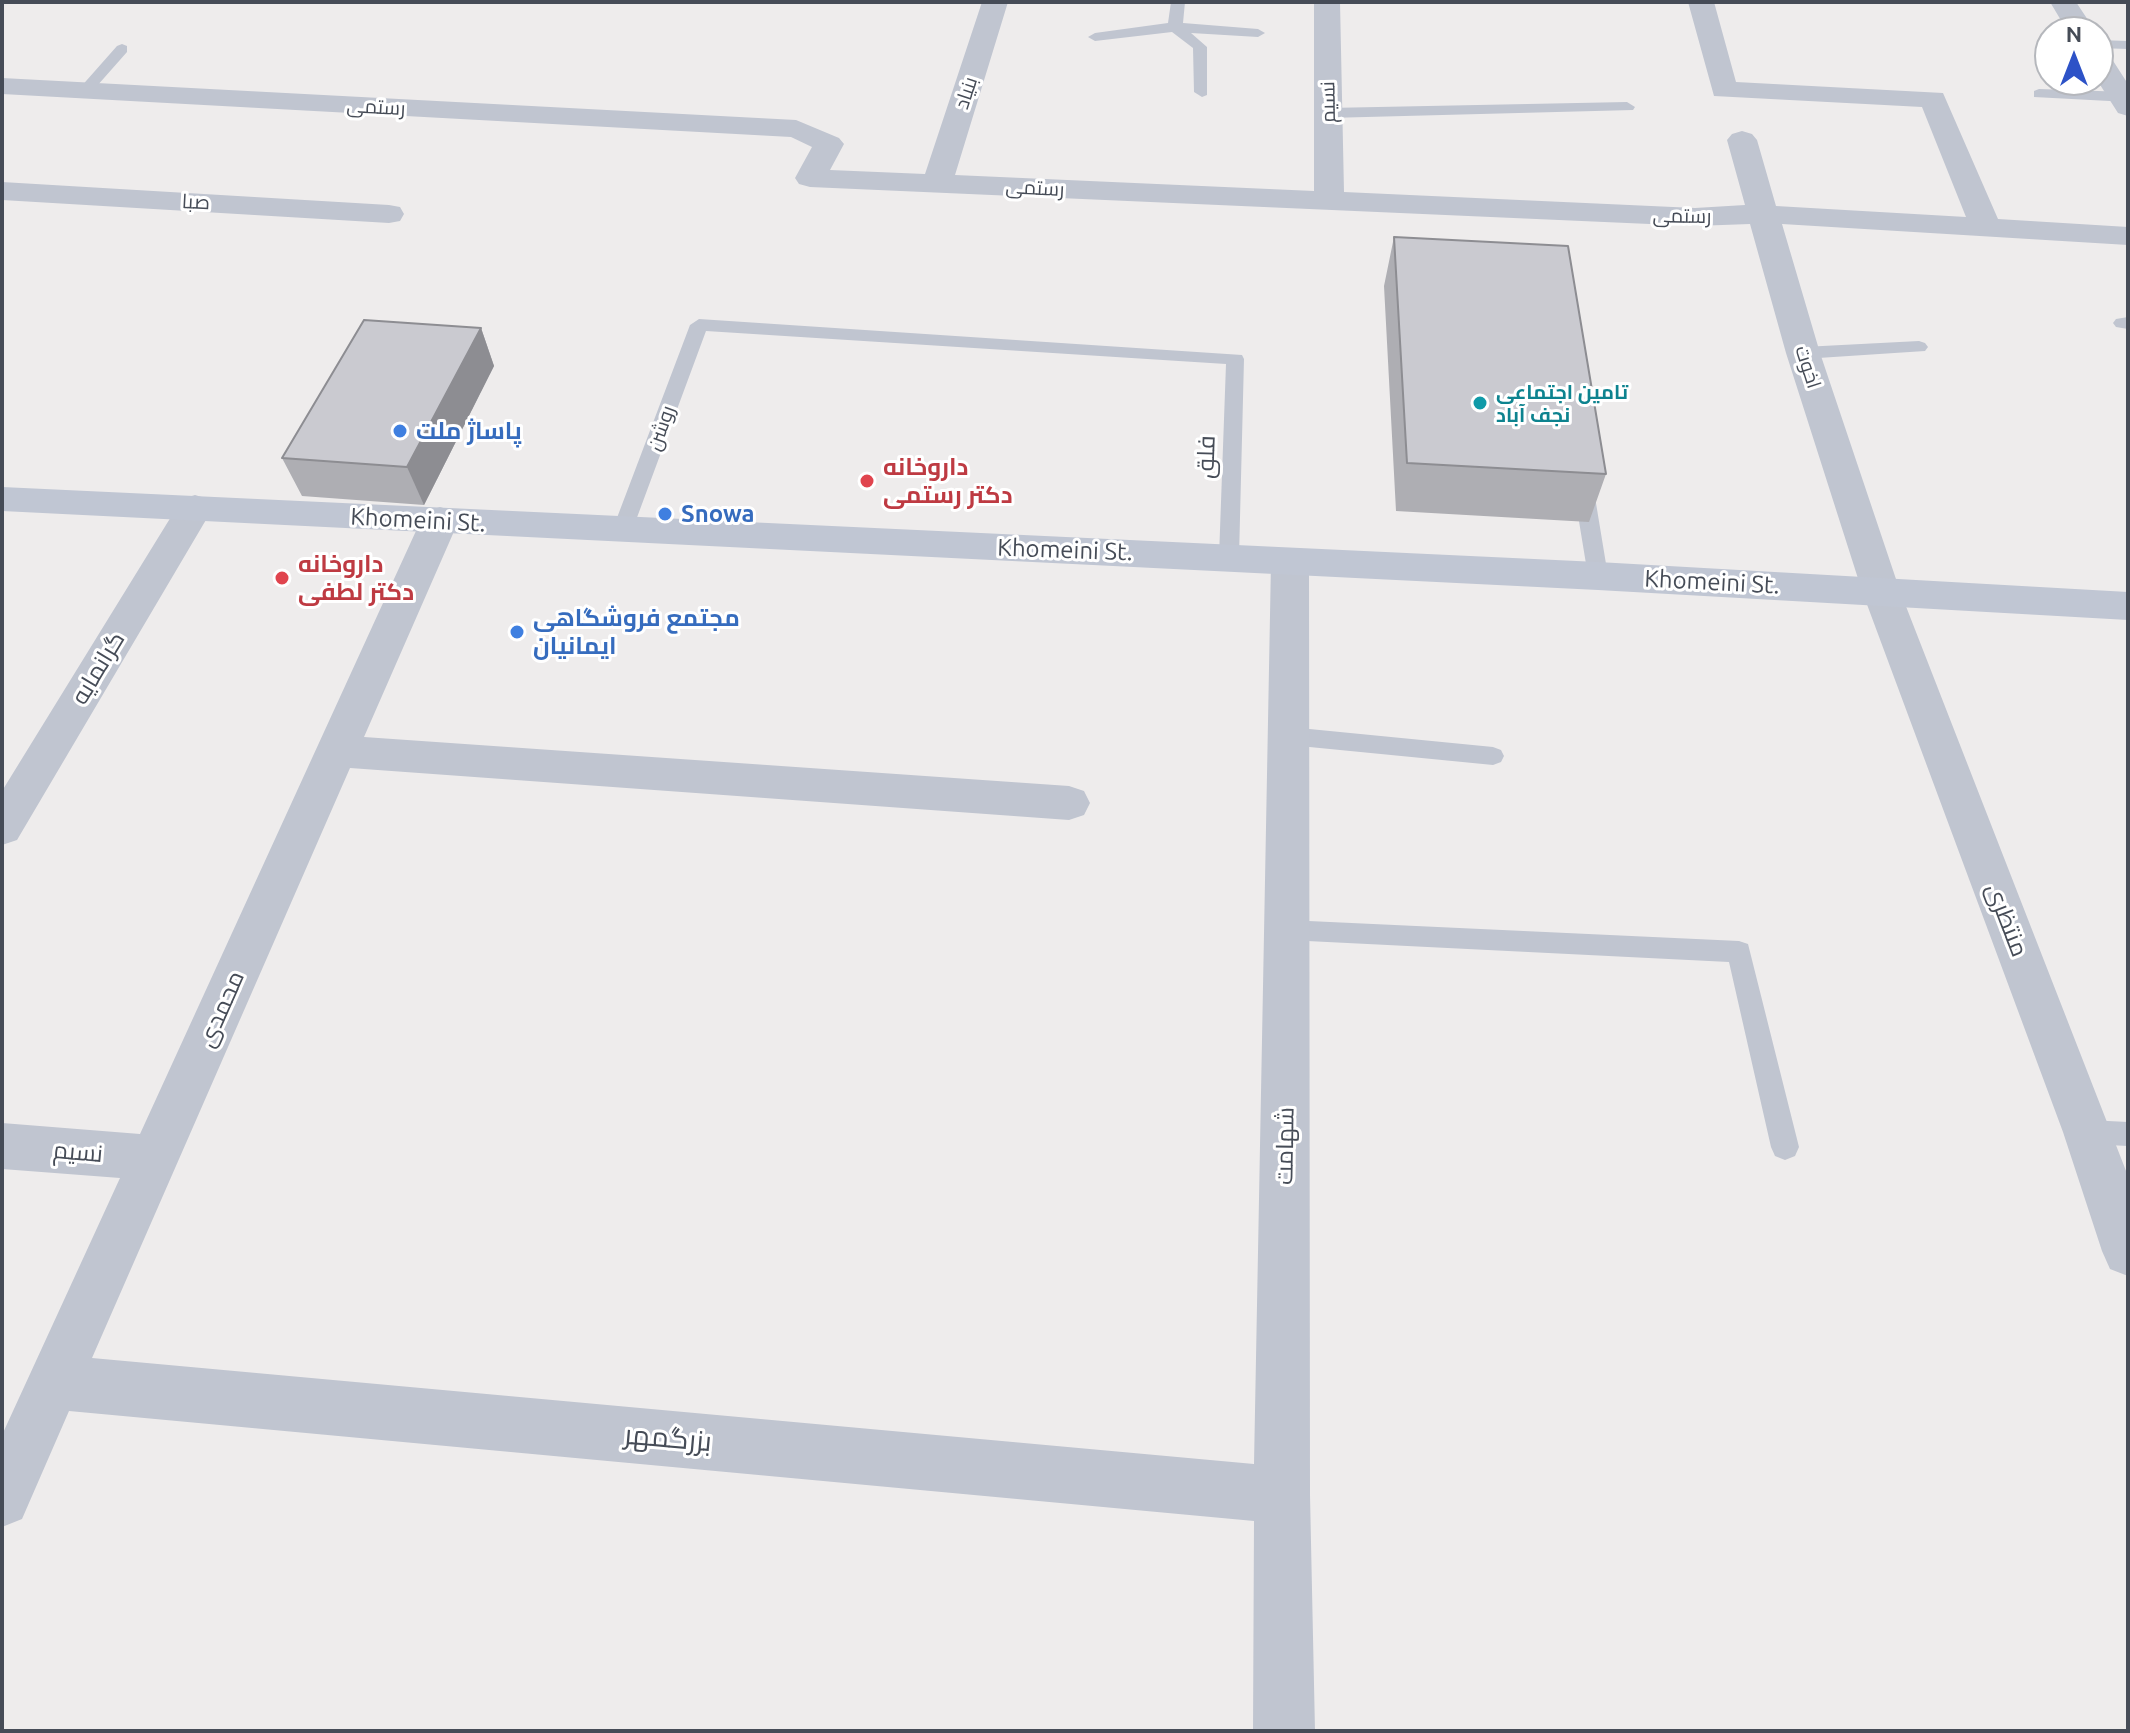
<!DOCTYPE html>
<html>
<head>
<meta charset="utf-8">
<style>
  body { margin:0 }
  #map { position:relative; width:2130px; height:1733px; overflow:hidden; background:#eeecec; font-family:Ubuntu,sans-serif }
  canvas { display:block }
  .frame { position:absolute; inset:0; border:4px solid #464c57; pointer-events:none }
  .north { position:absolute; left:2034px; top:16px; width:80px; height:80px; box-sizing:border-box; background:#fff; border:2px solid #b5b7bc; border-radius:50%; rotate:0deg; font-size:22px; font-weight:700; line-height:32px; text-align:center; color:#464c57 }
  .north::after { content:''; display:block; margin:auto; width:28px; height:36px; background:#2d52c7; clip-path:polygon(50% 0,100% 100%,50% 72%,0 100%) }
</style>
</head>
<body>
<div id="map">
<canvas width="2130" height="1733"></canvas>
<div class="frame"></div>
<div class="north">N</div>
</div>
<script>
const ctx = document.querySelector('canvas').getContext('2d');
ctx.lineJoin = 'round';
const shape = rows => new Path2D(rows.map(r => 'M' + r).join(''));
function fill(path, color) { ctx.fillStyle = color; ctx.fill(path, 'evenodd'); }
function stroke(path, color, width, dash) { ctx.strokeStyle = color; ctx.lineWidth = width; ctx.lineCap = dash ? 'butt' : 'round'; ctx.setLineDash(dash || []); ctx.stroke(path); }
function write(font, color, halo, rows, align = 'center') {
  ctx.font = font + ' Ubuntu,Cairo,sans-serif'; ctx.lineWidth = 6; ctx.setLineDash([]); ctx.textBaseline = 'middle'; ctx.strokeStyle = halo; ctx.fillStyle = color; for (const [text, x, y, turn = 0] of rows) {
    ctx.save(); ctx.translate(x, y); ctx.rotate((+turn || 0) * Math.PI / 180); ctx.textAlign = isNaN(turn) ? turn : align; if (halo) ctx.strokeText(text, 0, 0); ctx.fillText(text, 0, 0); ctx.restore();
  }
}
const lane = shape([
  [1171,2,1185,2,1183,23,1258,29,1265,33,1258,37,1191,33,1207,47,1207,95,1202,97,1194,92,1193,48,1172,32,1095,41,1088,37,1095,33,1168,23,1171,2],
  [2098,40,2128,41,2128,49,2098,48,2098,40],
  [122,44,127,46,127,52,89,95,79,95,79,89,117,46,122,44],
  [2039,89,2128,92,2128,102,2034,97,2034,91,2039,89],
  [1627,102,1635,107,1633,110,1328,118,1320,113,1328,108,1627,102],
  [2128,317,2128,329,2116,327,2113,323,2116,319,2128,317],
  [699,319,1242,355,1244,359,1239,557,1236,562,1229,564,1222,562,1219,557,1226,364,706,331,632,531,629,536,615,536,612,531,690,325,699,319],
  [1919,341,1925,343,1928,347,1925,351,1803,359,1794,353,1803,347,1919,341],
  [1584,484,1594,491,1608,576,1605,581,1598,583,1591,581,1588,576,1574,491,1584,484],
  [1289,727,1493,747,1501,750,1504,756,1501,762,1493,765,1289,745,1281,742,1278,736,1281,730,1289,727],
  [1287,920,1739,941,1748,944,1799,1147,1795,1156,1785,1160,1775,1156,1771,1147,1729,962,1287,940,1278,937,1275,930,1278,923,1287,920],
  [2088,1120,2128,1122,2128,1146,2088,1144,2078,1141,2075,1132,2078,1123,2088,1120]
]);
const street = shape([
  [982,2,1008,2,955,175,1314,191,1314,2,1340,2,1344,192,1695,208,1745,205,1727,140,1732,134,1742,131,1752,134,1757,140,1776,206,1966,217,1922,107,1714,96,1688,2,1714,2,1736,82,1943,93,1998,219,2128,227,2128,245,1782,224,1820,353,1900,591,2128,1176,2128,1276,2110,1269,2102,1251,2063,1132,1862,591,1786,353,1750,224,1695,226,810,187,799,184,795,178,812,147,791,137,2,94,2,78,796,120,839,138,844,144,830,170,925,174,982,2],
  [2050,2,2076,2,2096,32,2068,32,2050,2],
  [2098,51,2108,53,2128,84,2128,116,2118,113,2097,80,2098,51],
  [2,182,389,205,400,207,404,214,400,221,389,223,2,200,2,182],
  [195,495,208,499,213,508,17,840,2,845,2,791,182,499,195,495],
  [440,507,453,511,459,520,364,737,1069,786,1084,791,1090,803,1084,815,1069,820,350,768,92,1358,1254,1464,1271,562,1277,553,1290,549,1303,553,1309,562,1310,1495,1315,1731,1253,1731,1254,1521,69,1411,22,1519,2,1527,2,1435,120,1178,2,1169,2,1123,140,1134,421,520,427,511,440,507]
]);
const secondary = shape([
  [2,487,1598,562,2128,592,2128,620,1598,590,2,511,2,487]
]);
const wall = shape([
  [1394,237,1606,474,1589,522,1396,511,1384,286],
  [481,328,494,366,424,505,302,496,282,458]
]);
const shadedWall = shape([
  [481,328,494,366,424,505,407,467]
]);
const building = shape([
  [1394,237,1568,246,1606,474,1407,463,1394,237],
  [364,320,481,328,407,467,282,458,364,320]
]);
const markers = [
  [1480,403,8,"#0f9aa8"],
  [400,431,8,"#3f7fe0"],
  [867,481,8,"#e0444e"],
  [665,514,8,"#3f7fe0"],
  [282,578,8,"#e0444e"],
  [517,632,8,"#3f7fe0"]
];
const farStreetnames = [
  ["بنیاد",966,93,-72],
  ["نسیم",1328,102,-91],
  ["رستمی",376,107,3],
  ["رستمی",1035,188,3],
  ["صبا",196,202,3],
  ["رستمی",1682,216,1],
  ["اخوت",1808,367,72],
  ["روشن",661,428,-70]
];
const farCulturenames = [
  ["تامین اجتماعی",1496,392],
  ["نجف آباد",1496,415]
];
const shopNames = [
  ["پاساژ ملت",416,431],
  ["Snowa",681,514],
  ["مجتمع فروشگاهی",533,618],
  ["ایمانیان",533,646]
];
const streetNames = [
  ["فلق",1206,457,-88],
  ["Khomeini St.",418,520,3],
  ["Khomeini St.",1065,550,2],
  ["Khomeini St.",1712,582,3],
  ["گرانمایه",98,668,-59],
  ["منتظری",2007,920,69],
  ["محمدی",221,1009,-66],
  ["شهامت",1285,1146,-89],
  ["نسیم",78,1152,5]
];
const healthNames = [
  ["داروخانه",883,467],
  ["دکتر رستمی",883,495],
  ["داروخانه",298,564],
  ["دکتر لطفی",298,592]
];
const nearStreetnames = [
  ["بزرگمهر",668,1438,5]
];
fill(lane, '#c0c5d0');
fill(street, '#c0c5d0');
fill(secondary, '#c0c6d3');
fill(wall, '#aeaeb3');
fill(shadedWall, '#8d8d92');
fill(building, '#cacad0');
stroke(building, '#8d8d92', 2);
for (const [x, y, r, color] of markers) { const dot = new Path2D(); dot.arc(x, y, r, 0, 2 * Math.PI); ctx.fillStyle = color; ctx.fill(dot); stroke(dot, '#fff', 3); }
write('20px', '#464c57', '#fff', farStreetnames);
write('bold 20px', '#0d838f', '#fff', farCulturenames, 'left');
write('bold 24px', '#366cbe', '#fff', shopNames, 'left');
write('24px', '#464c57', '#fff', streetNames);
write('bold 24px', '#be3a42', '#fff', healthNames, 'left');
write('28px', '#464c57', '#fff', nearStreetnames);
</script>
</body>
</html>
